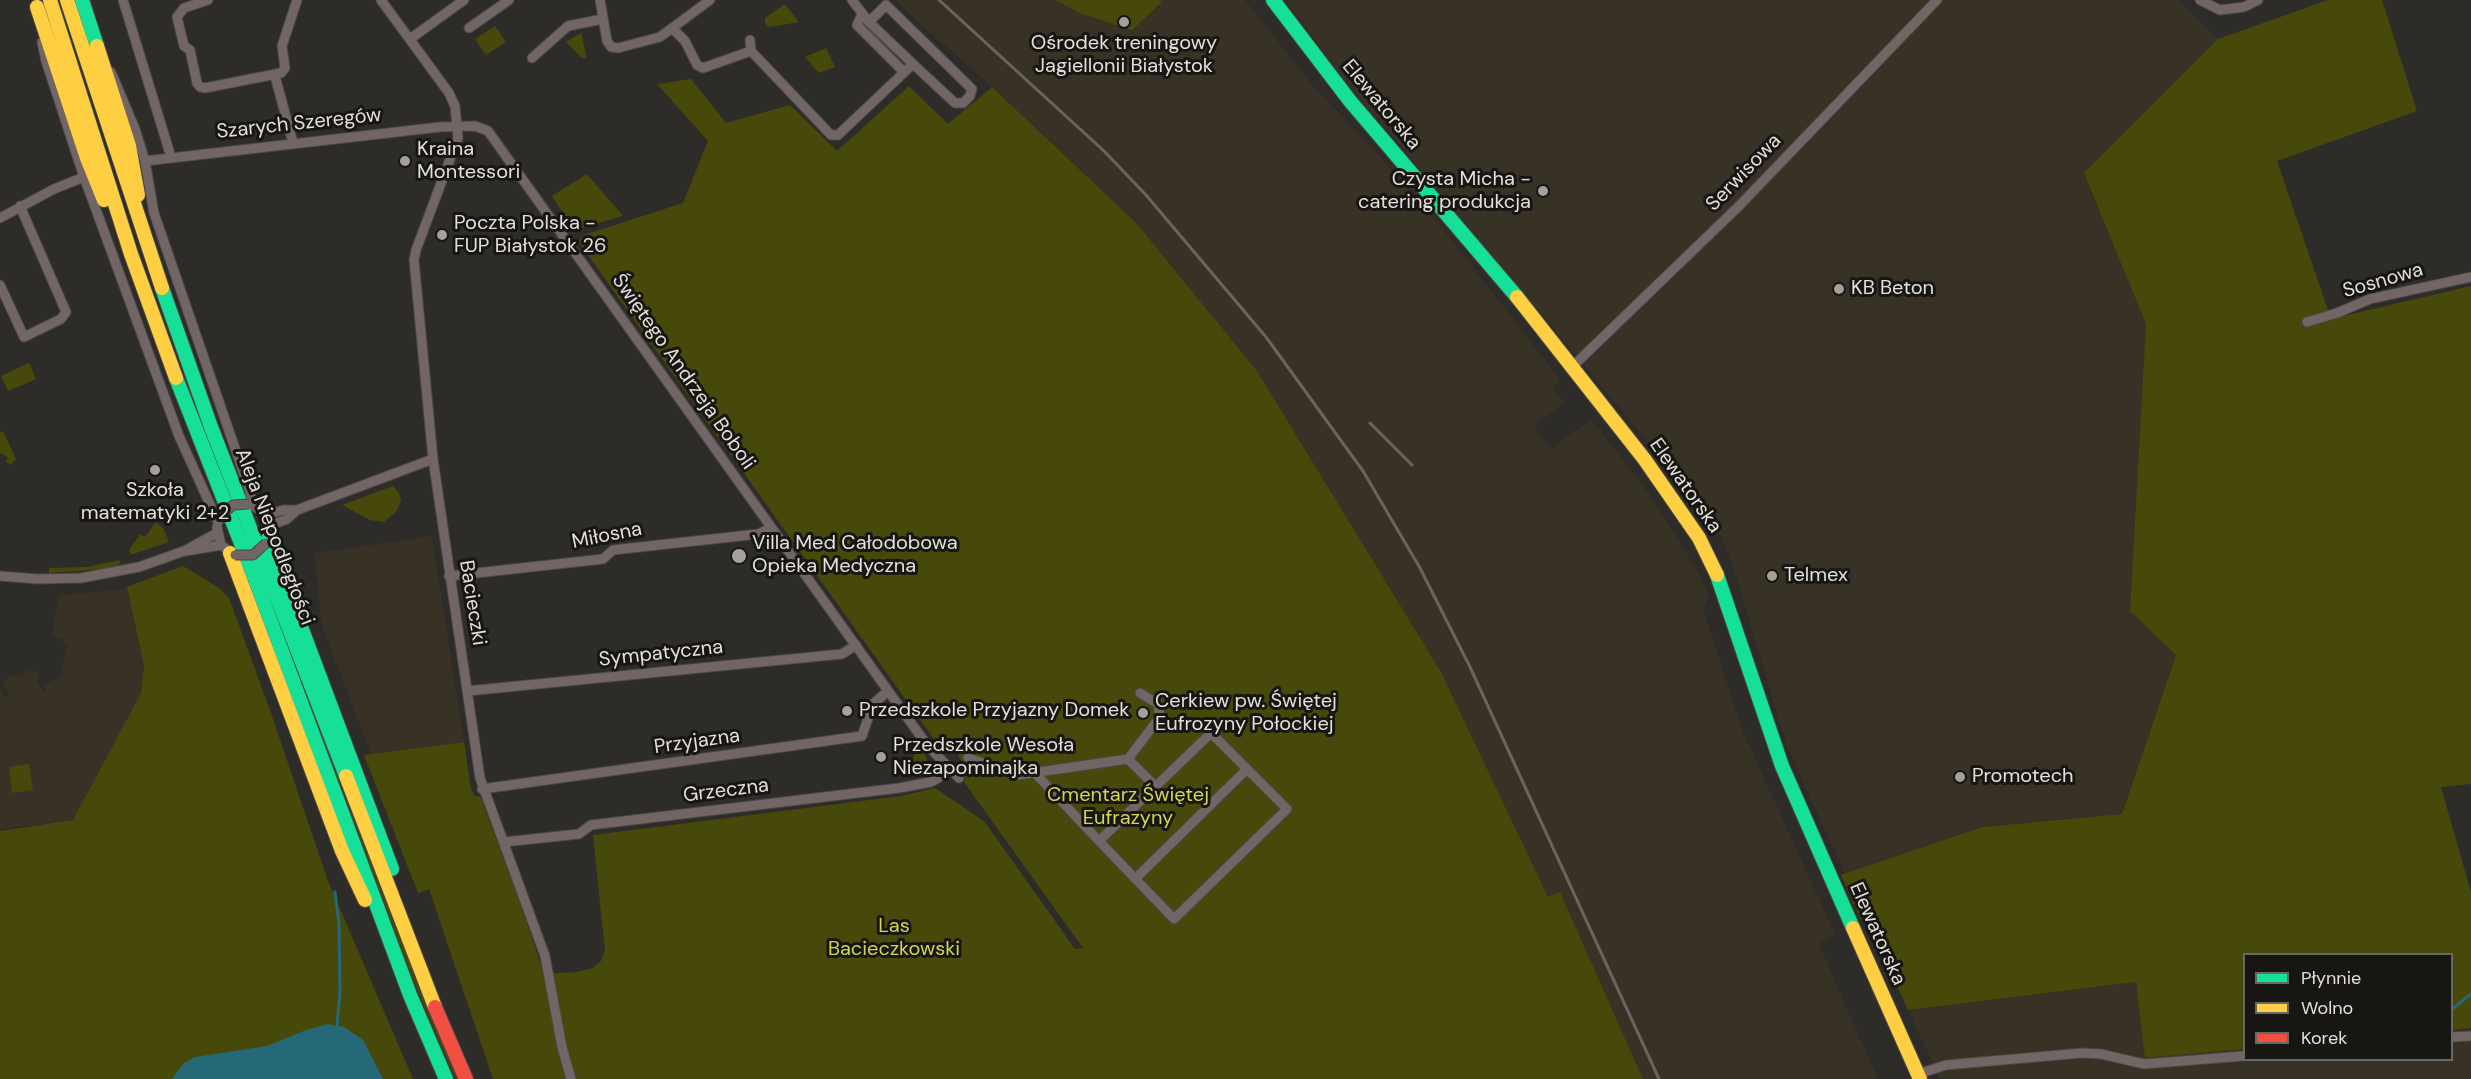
<!DOCTYPE html>
<html>
<head>
<meta charset="utf-8">
<style>
  body { margin:0 }
  #map { position:relative; width:2471px; height:1079px; overflow:hidden; background:#2e2c28; font-family:"DM Sans",sans-serif }
  canvas { display:block }
  .legend { position:absolute; left:2243px; top:953px; width:210px; height:108px; box-sizing:border-box; background:#171612; border:2px solid #696762; margin:0; padding:8px 10px; list-style:none; font-size:18px; color:#e3e0db }
  .legend li { display:flex; align-items:center; gap:12px; height:30px }
  .legend b { width:30px; border:2px solid #696762 }
</style>
</head>
<body>
<div id="map">
<canvas width="2471" height="1079"></canvas>
<ul class="legend">
<li><b style="height:8px;background:#16e098"></b>Płynnie</li>
<li><b style="height:8px;background:#ffcf43"></b>Wolno</li>
<li><b style="height:8px;background:#f24e42"></b>Korek</li>
</ul>
</div>
<script>
const ctx = document.querySelector('canvas').getContext('2d');
ctx.lineJoin = 'round';
function fill(path, color) { ctx.fillStyle = color; ctx.fill(path, 'evenodd'); }
const shape = rows => new Path2D(rows.map(r => 'M' + r).join(''));
function stroke(path, color, width, dash) { ctx.strokeStyle = color; ctx.lineWidth = width; ctx.lineCap = dash ? 'butt' : 'round'; ctx.setLineDash(dash || []); ctx.stroke(path); }
function write(font, color, halo, rows, align = 'center') {
  ctx.font = font + ' "DM Sans",sans-serif'; ctx.lineWidth = 6; ctx.setLineDash([]); ctx.textBaseline = 'middle'; ctx.strokeStyle = halo; ctx.fillStyle = color; for (const [text, x, y, turn = 0] of rows) {
    ctx.save(); ctx.translate(x, y); ctx.rotate((+turn || 0) * Math.PI / 180); ctx.textAlign = isNaN(turn) ? turn : align; if (halo) ctx.strokeText(text, 0, 0); ctx.fillText(text, 0, 0); ctx.restore();
  }
}
const built = shape([
  [894,0,1055,0,1080,13,1161,2,1160,0,1245,0,1314,87,1379,155,1455,244,1561,381,1553,388,1564,402,1534,426,1551,449,1591,419,1650,495,1698,572,1709,597,1703,608,1742,729,1835,935,1818,943,1878,1079,1643,1079,1560,893,1548,897,1441,672,1257,371,1129,217,992,87],
  [1285,0,2179,0,2218,39,2084,173,2146,324,2130,611,2176,654,2122,814,1982,826,1845,874,1787,746,1733,566,1715,522,1411,158,1350,88],
  [432,536,464,742,371,754,322,626,314,553],
  [127,588,144,666,141,693,123,728,73,820,0,829,0,688,4,697,9,694,3,680,19,673,24,677,27,669,40,674,37,681,43,691,46,690,43,685,57,679,64,672,62,670,67,645,63,644,64,639,52,637,58,596],
  [2136,982,2145,1058,2244,1049,2244,1060,2452,1060,2452,1030,2471,1028,2471,1079,1940,1079,1908,1010]
]);
const green = shape([
  [1055,0,1160,0,1162,2,1132,30,1080,13],
  [2328,0,2382,0,2417,111,2277,161,2331,319,2471,286,2471,784,2441,787,2471,892,2471,1028,2452,1030,2452,954,2244,954,2244,1049,2145,1058,2136,982,1908,1010,1877,941,1860,918,1841,875,1982,827,2122,814,2176,655,2130,611,2146,324,2084,173,2218,39],
  [785,4,799,22,769,27,765,23,765,18],
  [495,26,506,42,486,55,475,39],
  [581,33,587,58,582,58,566,42],
  [826,48,835,67,819,73,805,57],
  [691,79,726,123,790,105,837,151,909,86,948,124,992,87,1136,223,1257,371,1441,672,1548,897,1560,892,1643,1079,493,1079,429,889,418,893,364,755,464,742,471,789,475,796,480,796,520,903,544,974,576,972,593,968,601,961,605,951,593,835,901,796,935,788,984,821,1075,949,1083,948,964,782,965,767,953,747,939,746,578,241,584,235,683,203,708,141,657,84],
  [587,174,623,216,574,230,552,196],
  [29,363,36,379,8,391,1,376],
  [3,431,16,459,11,465,6,462,8,457,0,453,0,432],
  [393,486,399,493,401,501,396,512,384,522,370,520,342,505],
  [156,522,163,528,169,542,130,555,130,549,140,534,145,537],
  [121,560,117,568,49,573,49,568,86,567],
  [183,566,219,588,229,598,271,713,328,881,413,1079,0,1079,0,831,73,820,141,693,144,666,127,587],
  [260,571,459,1079,456,1079,446,1058,411,975],
  [916,738,924,749,927,761,922,766,913,763],
  [29,764,33,790,12,793,9,767]
]);
const water = shape([
  [328,1024,344,1027,363,1040,383,1079,172,1079,184,1063,195,1057,267,1046,306,1030]
]);
const stream = shape([
  [335,892,339,924,340,991,337,1025],
  [2452,1009,2471,994]
]);
const street = shape([
  [123,0,171,157],
  [208,0,184,8,177,17,184,46,190,50,197,83,200,87,205,88,281,73,285,68,282,46,297,0],
  [381,0,449,93,455,106,458,138,416,250,414,260,433,459,480,778,545,956,562,1047,571,1079],
  [600,0,607,41,611,47,618,48,660,37,710,0],
  [2200,0,2220,10,2244,7,2258,0],
  [862,14,857,25,904,72],
  [869,22,886,5,972,89,970,96,963,103,955,103,913,64],
  [469,28,509,0],
  [673,29,685,41,697,65,703,68,751,51],
  [410,39,464,0],
  [750,40,751,51,831,135,838,135,913,64,869,22,852,0],
  [42,42,46,61,84,177,179,436,218,522],
  [532,58,568,26,603,19],
  [111,72,135,129,145,161,154,213,249,489,253,505],
  [275,76,293,143],
  [145,161,440,127,475,126,488,131,914,727,927,745,959,778],
  [0,218,54,189,84,177],
  [0,285,24,337,61,319,66,312,20,206],
  [2307,322,2337,313,2370,299,2471,277],
  [1572,367,1739,206,1937,0],
  [249,504,262,511,268,521,269,533,266,543],
  [265,515,283,510,297,510,433,459],
  [269,526,287,519,297,510],
  [217,527,221,545,233,554],
  [186,551,221,545],
  [0,576,38,579,81,578,139,567,184,551,217,533],
  [449,576,603,559,613,550,758,534,771,528],
  [467,691,842,654,856,645],
  [968,758,1018,775,1128,759,1155,786],
  [1128,759,1160,717,1158,704,1140,693],
  [1034,772,1099,841,1174,919,1287,809,1211,733,1099,841],
  [482,789,862,736,873,704,888,691],
  [504,842,579,834,591,825,899,788,931,782,952,770],
  [1135,879,1247,769],
  [2452,1037,2471,1036],
  [1918,1074,1946,1065,2082,1053,2101,1054,2144,1064,2244,1056]
]);
const fast = shape([
  [82,0,97,46],
  [1273,0,1350,101,1517,297],
  [162,288,211,427,346,776],
  [176,378,255,579,410,995,446,1079],
  [268,539,392,869],
  [1717,575,1782,766,1853,928]
]);
const slow = shape([
  [50,0,131,254,176,378],
  [67,0,162,288],
  [37,7,87,158,104,200],
  [97,46,129,146,138,195],
  [1517,297,1645,460,1699,538,1717,575],
  [230,553,342,851,365,900],
  [346,776,435,1007],
  [1853,928,1920,1079]
]);
const jam = shape([
  [435,1007,466,1079]
]);
const rail = shape([
  [939,0,1104,151,1146,195,1266,337,1363,471,1420,568,1470,667,1659,1079],
  [1370,423,1412,465]
]);
const streetBridge = shape([
  [221,516,233,505,249,504],
  [235,555,253,555,266,543]
]);
const markers = [
  [1124,22,6,"#a4a19c"],
  [405,161,6,"#a4a19c"],
  [1543,191,6,"#a4a19c"],
  [442,235,6,"#a4a19c"],
  [1839,289,6,"#a4a19c"],
  [155,470,6,"#a4a19c"],
  [739,556,8,"#a4a19c"],
  [1772,576,6,"#a4a19c"],
  [847,711,6,"#a4a19c"],
  [1143,713,6,"#a4a19c"],
  [881,757,6,"#a4a19c"],
  [1960,777,6,"#a4a19c"]
];
const poiNames = [
  ["Ośrodek treningowy",1124,44,"center"],
  ["Jagiellonii Białystok",1124,67,"center"],
  ["Kraina",417,150],
  ["Montessori",417,173],
  ["Czysta Micha -",1531,180,"right"],
  ["catering produkcja",1531,203,"right"],
  ["Poczta Polska -",454,224],
  ["FUP Białystok 26",454,247],
  ["KB Beton",1851,289],
  ["Szkoła",155,491,"center"],
  ["matematyki 2+2",155,514,"center"],
  ["Villa Med Całodobowa",752,544],
  ["Opieka Medyczna",752,567],
  ["Telmex",1784,576],
  ["Cerkiew pw. Świętej",1155,702],
  ["Eufrozyny Połockiej",1155,725],
  ["Przedszkole Przyjazny Domek",859,711],
  ["Przedszkole Wesoła",893,746],
  ["Niezapominajka",893,769],
  ["Promotech",1972,777]
];
const streetNames = [
  ["Elewatorska",1381,105,50],
  ["Szarych Szeregów",299,124,-6],
  ["Serwisowa",1744,173,-46],
  ["Sosnowa",2383,281,-16],
  ["Świętego Andrzeja Boboli",683,372,55],
  ["Elewatorska",1685,486,55],
  ["Miłosna",607,536,-11],
  ["Aleja Niepodległości",274,537,69],
  ["Bacieczki",472,603,81],
  ["Sympatyczna",661,654,-6],
  ["Przyjazna",697,742,-8],
  ["Grzeczna",726,791,-7],
  ["Elewatorska",1877,934,66]
];
const parkNames = [
  ["Cmentarz Świętej",1128,796],
  ["Eufrazyny",1128,819],
  ["Las",894,927],
  ["Bacieczkowski",894,950]
];
fill(built, '#373225');
fill(green, '#47490b');
fill(water, '#256878');
stroke(stream, '#256878', 3);
stroke(street, '#4a4945', 11);
stroke(fast, '#4a4945', 16);
stroke(slow, '#4a4945', 16);
stroke(jam, '#4a4945', 16);
stroke(street, '#716565', 9);
stroke(fast, '#16e098', 14);
stroke(slow, '#ffcf43', 14);
stroke(jam, '#f24e42', 14);
stroke(rail, '#6a6362', 3);
stroke(streetBridge, '#4a4945', 11, []);
stroke(streetBridge, '#716565', 9);
for (const [x, y, r, color] of markers) { const dot = new Path2D(); dot.arc(x, y, r, 0, 2 * Math.PI); ctx.fillStyle = color; ctx.fill(dot); stroke(dot, '#171612', 2); }
write('20px', '#e3e0db', '#171612', poiNames, 'left');
write('20px', '#e3e0db', '#171612', streetNames);
write('20px', '#d3d74e', '#171612', parkNames);
</script>
</body>
</html>
